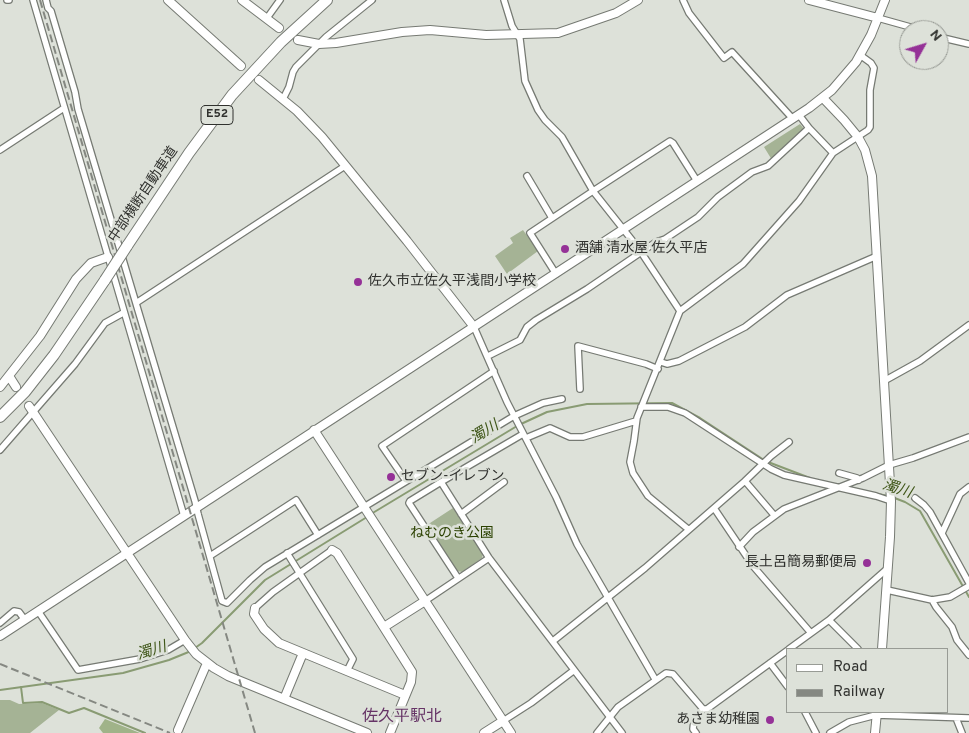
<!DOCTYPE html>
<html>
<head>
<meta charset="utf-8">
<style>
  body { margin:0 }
  #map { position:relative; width:969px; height:733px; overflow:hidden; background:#dde1d9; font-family:Overpass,sans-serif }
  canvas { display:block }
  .legend { position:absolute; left:786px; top:648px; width:162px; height:65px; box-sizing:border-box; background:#dde1d9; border:1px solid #989b95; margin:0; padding:6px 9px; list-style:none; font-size:15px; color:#30312e }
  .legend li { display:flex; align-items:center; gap:10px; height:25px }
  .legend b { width:25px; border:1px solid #989b95 }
  .north { position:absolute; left:899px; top:20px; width:50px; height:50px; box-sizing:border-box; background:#dde1d9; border:1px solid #989b95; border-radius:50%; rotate:51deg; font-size:14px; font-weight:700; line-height:20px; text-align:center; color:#30312e }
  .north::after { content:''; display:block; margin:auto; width:18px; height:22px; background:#953197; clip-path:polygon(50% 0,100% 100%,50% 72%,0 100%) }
</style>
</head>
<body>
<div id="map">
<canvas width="969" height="733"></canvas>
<ul class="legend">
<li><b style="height:6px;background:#fff"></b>Road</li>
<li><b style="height:6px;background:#858882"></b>Railway</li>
</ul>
<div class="north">N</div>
</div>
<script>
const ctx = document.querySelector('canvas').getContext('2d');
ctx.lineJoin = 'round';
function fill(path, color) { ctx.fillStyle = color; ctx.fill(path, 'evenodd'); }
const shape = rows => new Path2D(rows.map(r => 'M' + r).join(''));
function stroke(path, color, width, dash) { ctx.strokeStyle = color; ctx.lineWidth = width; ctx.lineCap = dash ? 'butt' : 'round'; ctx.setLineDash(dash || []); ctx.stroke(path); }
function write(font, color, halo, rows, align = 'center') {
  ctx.font = font + ' Overpass,"Noto Sans JP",sans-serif'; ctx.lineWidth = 5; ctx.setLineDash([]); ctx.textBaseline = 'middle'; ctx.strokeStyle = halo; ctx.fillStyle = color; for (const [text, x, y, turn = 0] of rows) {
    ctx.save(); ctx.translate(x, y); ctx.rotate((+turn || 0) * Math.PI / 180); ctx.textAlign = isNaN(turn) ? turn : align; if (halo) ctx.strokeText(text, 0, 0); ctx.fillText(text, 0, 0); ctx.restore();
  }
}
const green = shape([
  [800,124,804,129,772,160,764,147],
  [523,230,538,251,507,274,495,256,513,243,510,238],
  [453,508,483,554,482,558,462,572,457,571,427,525],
  [0,700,10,700,19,704,42,703,59,710,30,733,0,733]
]);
const forest = shape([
  [105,719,140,733,103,733,99,728]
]);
const stream = shape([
  [521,424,547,412,587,404,672,403,700,418,764,460],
  [768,462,810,478],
  [873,493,888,496],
  [892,497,905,502,920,511,969,597],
  [371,514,517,426],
  [195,648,202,643,265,580,367,517],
  [21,687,23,703,42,702,69,713,84,708,145,733],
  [0,690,123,673,169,660,191,651]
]);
const minor = shape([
  [7,0,9,0],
  [33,0,184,516],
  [46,0,48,8,51,11,75,92,78,109,195,501,198,514,222,601,227,603,250,580,265,567,514,416,543,403,562,399],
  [504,0,512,26,520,39,525,81,538,110,545,120,562,137,593,191,639,249,680,311],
  [683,0,689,13,724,58,732,52,793,119],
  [267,18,280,0],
  [878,18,921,30],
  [939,37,969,44],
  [283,99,289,87,293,72,296,67,326,37,372,0],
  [799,115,809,128],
  [0,150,64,108],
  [527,176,552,218],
  [556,274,530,233,593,191,670,141,673,143,697,181],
  [136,303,345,166],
  [474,327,507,402,556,497,577,544,655,679],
  [488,356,520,340,527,327,536,320,587,289,656,242,665,239,698,217,718,197,752,172,768,166,809,128,833,153,868,130,870,127,870,90,874,68,871,63,860,55],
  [661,362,667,364,679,361,745,327,787,295,877,256],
  [884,381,920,361,969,325],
  [580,389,578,346,646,364,658,369],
  [641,407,668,407,685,413,771,469,784,475,876,496,891,501],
  [526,438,550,428,570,437,583,437,636,421],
  [0,450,75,364,105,323,123,313],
  [839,473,857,478,859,480],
  [406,481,382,446,494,371],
  [745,481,771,456,789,442],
  [441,482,489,558,622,733],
  [915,498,924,505,930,512,969,583],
  [714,508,753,566,811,633],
  [461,514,504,482],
  [688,529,648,496,633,473,630,462,634,441,637,418,680,311,743,264,799,201,833,153],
  [942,533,960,494,969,487],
  [739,547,753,532,784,509,863,478,889,465,913,458,969,437],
  [287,553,353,659,347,671],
  [210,556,296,500,318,535],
  [458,578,409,503,410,501,441,482,523,434],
  [887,590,932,600,950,597,969,586],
  [932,600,936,607,952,627,957,640,969,655],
  [425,601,489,558],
  [255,608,273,592,332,550],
  [38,611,78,670,140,659,168,650,185,640],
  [829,620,858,649],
  [0,623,14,611,19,612,25,620],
  [553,641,645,568,745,481,774,515],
  [789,649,829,620,888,568],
  [770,663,788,687],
  [805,712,816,733],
  [956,718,962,733],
  [503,721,531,703,573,671],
  [597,733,618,707,666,673,673,674,703,709],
  [696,733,693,729,694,720,703,709,707,709,788,650],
  [830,733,849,722,876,715,969,718]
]);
const tertiary = shape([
  [168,0,241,66],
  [242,0,279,28],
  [809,0,878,18],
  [298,40,319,44,336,43,402,32,430,30,486,35,558,33,616,13,638,0],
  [259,80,297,111,322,137,407,241,474,327],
  [823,98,844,120,858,137,865,150,872,176,891,501,890,537,882,649],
  [9,376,16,387],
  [0,387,40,336,76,279,91,263,108,257],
  [29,406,185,640,196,654,214,668,228,676,367,733],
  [314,430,511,733],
  [332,550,337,553,412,672,411,682,390,733],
  [255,608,254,614,264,629,279,643,405,695],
  [384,627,425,601],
  [0,636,809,108,832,90,856,62,871,35,885,0],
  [284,699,303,653],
  [178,730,207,663],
  [484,733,503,721],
  [875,733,877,712]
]);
const motorway = shape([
  [127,246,189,153,232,95,281,42,327,0],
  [0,417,25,392,54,355,105,280]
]);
const rail = shape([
  [40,0,255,733],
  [0,664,170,733]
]);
const motorwayBridge = shape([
  [105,280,127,246]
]);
const markers = [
  [565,249,5,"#953197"],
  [358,282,5,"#953197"],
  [391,477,5,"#953197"],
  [867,563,5,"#953197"],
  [770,720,5,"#953197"]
];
const shields = [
  [217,115,32]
];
const shieldNames = [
  ["E52",217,115]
];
const streetNames = [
  ["中部横断自動車道",144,195,-56]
];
const poiNames = [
  ["酒舗 清水屋 佐久平店",575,249],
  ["佐久市立佐久平浅間小学校",368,282],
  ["セブン-イレブン",401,477],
  ["長土呂簡易郵便局",857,563,"right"],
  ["あさま幼稚園",760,720,"right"]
];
const parkNames = [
  ["ねむのき公園",452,534]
];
const waterNames = [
  ["濁川",485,433,-31],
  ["濁川",897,490,18],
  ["濁川",152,652,-17]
];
const quarterNames = [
  ["佐久平駅北",402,718]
];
fill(green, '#a5b395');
fill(forest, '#a0b389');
stroke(stream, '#899b73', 2);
stroke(minor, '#767a73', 8);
stroke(tertiary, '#767a73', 10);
stroke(motorway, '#767a73', 12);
stroke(minor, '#fff', 5.5);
stroke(tertiary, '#fff', 8);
stroke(motorway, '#fff', 10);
stroke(rail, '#858882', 2, [8, 4]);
stroke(motorwayBridge, '#767a73', 12, []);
stroke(motorwayBridge, '#fff', 10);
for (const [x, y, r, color] of markers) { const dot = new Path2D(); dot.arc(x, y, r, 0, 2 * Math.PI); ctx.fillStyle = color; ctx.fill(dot); stroke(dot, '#dde1d9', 2); }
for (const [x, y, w] of shields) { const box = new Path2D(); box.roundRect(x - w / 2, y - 9.5, w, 19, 4); ctx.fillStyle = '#dde1d9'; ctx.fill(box); stroke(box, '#30312e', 1); }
write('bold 12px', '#30312e', null, shieldNames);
write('14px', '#30312e', '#dde1d9', streetNames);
write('14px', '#30312e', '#dde1d9', poiNames, 'left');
write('14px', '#2b4100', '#dde1d9', parkNames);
write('italic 15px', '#3f5618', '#dde1d9', waterNames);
write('16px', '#663466', '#dde1d9', quarterNames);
</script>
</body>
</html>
